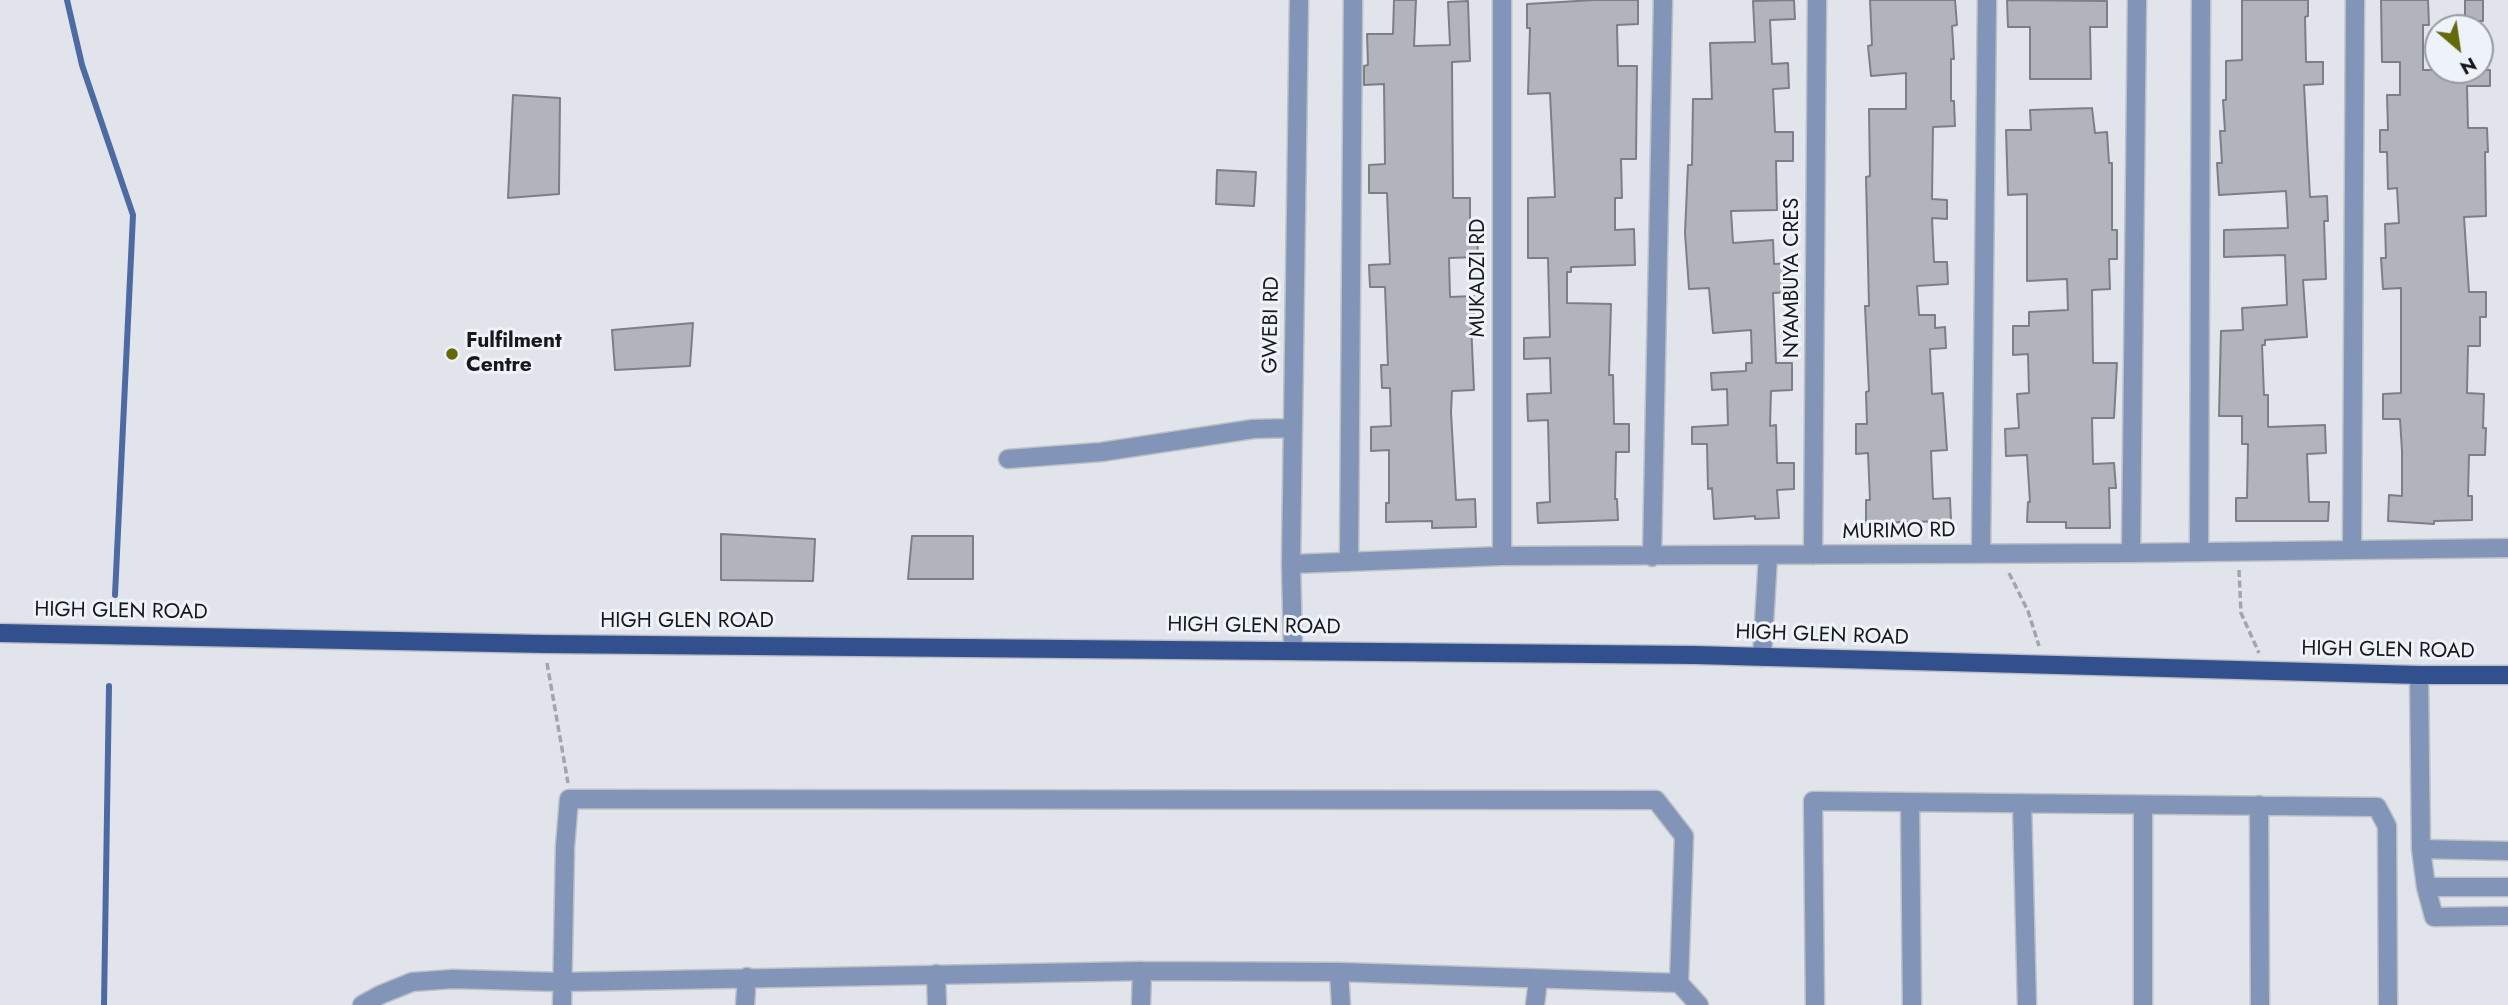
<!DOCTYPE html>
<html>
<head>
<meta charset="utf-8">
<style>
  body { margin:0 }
  #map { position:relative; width:2508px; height:1005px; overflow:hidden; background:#e1e5eb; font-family:Jost,sans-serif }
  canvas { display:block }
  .north { position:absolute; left:2424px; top:14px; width:70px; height:70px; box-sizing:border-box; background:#eef2f9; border:2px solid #989ba0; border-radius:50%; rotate:151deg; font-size:19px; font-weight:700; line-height:28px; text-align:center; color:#17181b }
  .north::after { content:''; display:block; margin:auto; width:24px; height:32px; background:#646a0c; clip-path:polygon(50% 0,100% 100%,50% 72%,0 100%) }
</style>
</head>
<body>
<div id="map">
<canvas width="2508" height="1005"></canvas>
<div class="north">N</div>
</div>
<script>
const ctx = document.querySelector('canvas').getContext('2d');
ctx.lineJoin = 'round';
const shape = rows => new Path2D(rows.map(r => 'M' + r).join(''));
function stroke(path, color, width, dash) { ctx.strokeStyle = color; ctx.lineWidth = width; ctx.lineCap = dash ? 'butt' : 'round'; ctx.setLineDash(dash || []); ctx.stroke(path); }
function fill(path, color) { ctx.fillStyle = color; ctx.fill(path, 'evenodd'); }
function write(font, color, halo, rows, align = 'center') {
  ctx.font = font + ' Jost,sans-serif'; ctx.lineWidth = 6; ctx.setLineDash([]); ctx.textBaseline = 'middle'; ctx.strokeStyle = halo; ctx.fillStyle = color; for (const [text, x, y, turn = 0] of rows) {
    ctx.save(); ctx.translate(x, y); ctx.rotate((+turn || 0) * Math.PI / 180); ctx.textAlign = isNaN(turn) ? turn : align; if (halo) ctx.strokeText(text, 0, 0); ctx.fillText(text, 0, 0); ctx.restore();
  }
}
const stream = shape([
  [67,0,82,65,133,215,115,595],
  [104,1005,109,686]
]);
const building = shape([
  [1394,0,1416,0,1414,46,1450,45,1448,2,1468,1,1470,61,1452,62,1453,198,1470,198,1470,231,1477,231,1478,257,1449,258,1450,297,1474,296,1474,323,1471,323,1474,390,1452,391,1451,412,1456,500,1475,499,1476,527,1432,528,1432,521,1386,522,1386,503,1389,503,1389,450,1371,451,1371,427,1391,426,1390,388,1382,388,1381,365,1388,365,1385,287,1370,287,1369,265,1390,264,1387,193,1369,193,1369,165,1385,164,1384,84,1364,85,1364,66,1368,65,1367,34,1393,34,1394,0],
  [1594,0,1638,0,1638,24,1617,25,1618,66,1637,66,1636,159,1621,159,1622,198,1615,198,1615,230,1634,229,1635,265,1571,267,1571,272,1567,272,1567,303,1611,304,1609,375,1613,375,1614,424,1629,424,1629,452,1616,452,1615,499,1617,499,1618,520,1538,523,1537,503,1550,502,1548,420,1528,421,1527,394,1551,393,1550,358,1524,359,1524,338,1550,337,1548,258,1528,258,1528,198,1555,197,1550,93,1528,94,1530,28,1527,28,1527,4,1594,0],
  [1794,0,1795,19,1770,20,1772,64,1788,63,1789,88,1773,89,1775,132,1793,132,1793,161,1776,161,1777,210,1731,211,1733,243,1773,240,1774,264,1791,263,1793,292,1773,293,1776,363,1792,363,1792,390,1771,391,1770,426,1776,425,1777,463,1794,463,1794,489,1777,490,1779,518,1755,519,1755,516,1714,519,1712,488,1708,489,1707,444,1692,444,1692,427,1728,425,1727,389,1712,390,1711,373,1746,371,1746,363,1752,363,1751,330,1713,333,1709,288,1689,289,1685,233,1688,165,1692,165,1693,99,1712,99,1710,43,1755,42,1753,1,1794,0],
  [1870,0,1955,0,1957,25,1952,26,1954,59,1951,59,1951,101,1954,101,1955,126,1933,127,1932,199,1947,200,1947,219,1932,218,1934,262,1947,262,1948,284,1917,286,1919,315,1935,315,1935,328,1945,327,1946,348,1930,349,1932,394,1943,393,1947,450,1931,451,1933,499,1950,498,1951,521,1866,523,1866,500,1870,500,1868,453,1856,454,1856,424,1867,424,1866,392,1869,391,1865,306,1869,306,1866,177,1870,176,1869,109,1906,109,1906,73,1871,76,1868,46,1872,45,1870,0],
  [2007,0,2107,1,2107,27,2090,27,2091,79,2030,79,2030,27,2008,27,2007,0],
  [2242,0,2308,0,2308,16,2305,17,2306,62,2323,62,2323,84,2304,85,2310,197,2327,196,2328,221,2324,221,2326,279,2303,280,2307,337,2265,340,2265,345,2262,345,2264,395,2268,395,2268,427,2325,425,2326,453,2307,454,2309,502,2329,502,2328,521,2236,521,2236,498,2247,498,2248,444,2242,444,2242,416,2219,416,2221,331,2243,330,2242,308,2287,305,2285,255,2224,257,2224,230,2288,228,2286,191,2219,195,2217,163,2222,163,2220,131,2225,131,2223,100,2226,100,2226,61,2242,60,2242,0],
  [2381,0,2428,0,2429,25,2423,25,2423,70,2490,70,2490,86,2467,86,2468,128,2487,128,2488,152,2485,152,2486,216,2464,217,2469,292,2486,292,2486,317,2480,317,2480,346,2468,346,2467,393,2484,394,2483,428,2486,428,2485,455,2469,455,2468,496,2472,496,2472,520,2434,521,2434,524,2388,521,2389,495,2402,496,2402,451,2400,419,2383,419,2383,394,2401,393,2401,288,2383,289,2381,258,2386,258,2385,224,2399,223,2397,188,2388,189,2387,152,2380,152,2380,130,2388,130,2387,95,2400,95,2400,62,2382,62,2381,0],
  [2465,0,2483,0,2483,21,2465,21,2465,0],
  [513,95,560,98,559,194,508,198,513,95],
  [2092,108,2095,133,2107,132,2109,163,2112,163,2112,230,2117,230,2117,259,2109,259,2110,289,2092,290,2093,363,2117,363,2114,418,2092,418,2093,464,2114,463,2116,488,2109,488,2110,528,2066,528,2066,522,2027,522,2028,502,2030,502,2027,455,2006,456,2005,429,2019,428,2017,394,2029,393,2028,354,2013,355,2013,326,2029,326,2029,312,2068,310,2067,279,2027,281,2027,194,2008,195,2006,130,2031,130,2030,110,2092,108],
  [1217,170,1256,172,1254,206,1216,204,1217,170],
  [693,323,690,366,615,370,612,330,693,323],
  [721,534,815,539,813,581,721,580,721,534],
  [912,536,973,536,973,579,908,579,912,536]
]);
const path = shape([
  [2239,570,2241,613,2259,653],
  [2009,573,2028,611,2039,646],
  [547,663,568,783]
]);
const minor = shape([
  [1008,459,1101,452,1253,429,1293,428],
  [2352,549,2355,0],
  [2199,551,2201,0],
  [1981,553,1987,0],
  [2131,553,2137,0],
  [1813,555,1817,0],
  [1502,556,1502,0],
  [1652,557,1663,0],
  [1349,562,1353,0],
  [1291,564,1502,556,2131,553,2508,548],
  [1293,650,1291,564,1299,0],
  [1762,657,1768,556],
  [2419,675,2421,849,2426,887,2434,917,2508,916],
  [1910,803,1912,1005],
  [2022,803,2027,1005],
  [2259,805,2260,1005],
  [2421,849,2508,851],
  [2426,887,2508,887],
  [1339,972,1341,1005],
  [936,974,937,1005],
  [362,1005,380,995,412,982,453,979,561,982,1142,971,1339,972,1679,983,1699,1005],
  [562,1005,565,847,569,799,1656,800,1684,836,1679,983],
  [745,1005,747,977],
  [1141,1005,1142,971],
  [1535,1005,1538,980],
  [1815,1005,1813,801,2377,807,2387,826,2388,1005],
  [2143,1005,2143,805]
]);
const major = shape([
  [0,633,544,644,1695,655,2419,675,2508,675]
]);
const markers = [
  [452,354,7,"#646a0c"]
];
const streetNames = [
  ["MUKADZI RD",1479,278,-90],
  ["NYAMBUYA CRES",1793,278,-90],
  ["GWEBI RD",1272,325,-89],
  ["MURIMO RD",1899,532,-1],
  ["HIGH GLEN ROAD",121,612,1],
  ["HIGH GLEN ROAD",687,622],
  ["HIGH GLEN ROAD",1254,627,1],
  ["HIGH GLEN ROAD",1822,636,2],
  ["HIGH GLEN ROAD",2388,651,1]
];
const poiNames = [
  ["Fulfilment",466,342],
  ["Centre",466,366]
];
stroke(stream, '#4e6aa2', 6);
fill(building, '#b1b4ba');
stroke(building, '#7c7f85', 2);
stroke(minor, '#bdc0c6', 21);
stroke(major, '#bdc0c6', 21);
stroke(path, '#a2a5aa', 3.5, [7, 3.5]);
stroke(minor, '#8295b8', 18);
stroke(major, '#33508e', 18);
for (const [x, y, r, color] of markers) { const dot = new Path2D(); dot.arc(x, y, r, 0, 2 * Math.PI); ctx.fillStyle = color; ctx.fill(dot); stroke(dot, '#eef2f9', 2.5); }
write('21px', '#17181b', '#eef2f9', streetNames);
write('bold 21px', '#17181b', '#eef2f9', poiNames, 'left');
</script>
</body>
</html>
